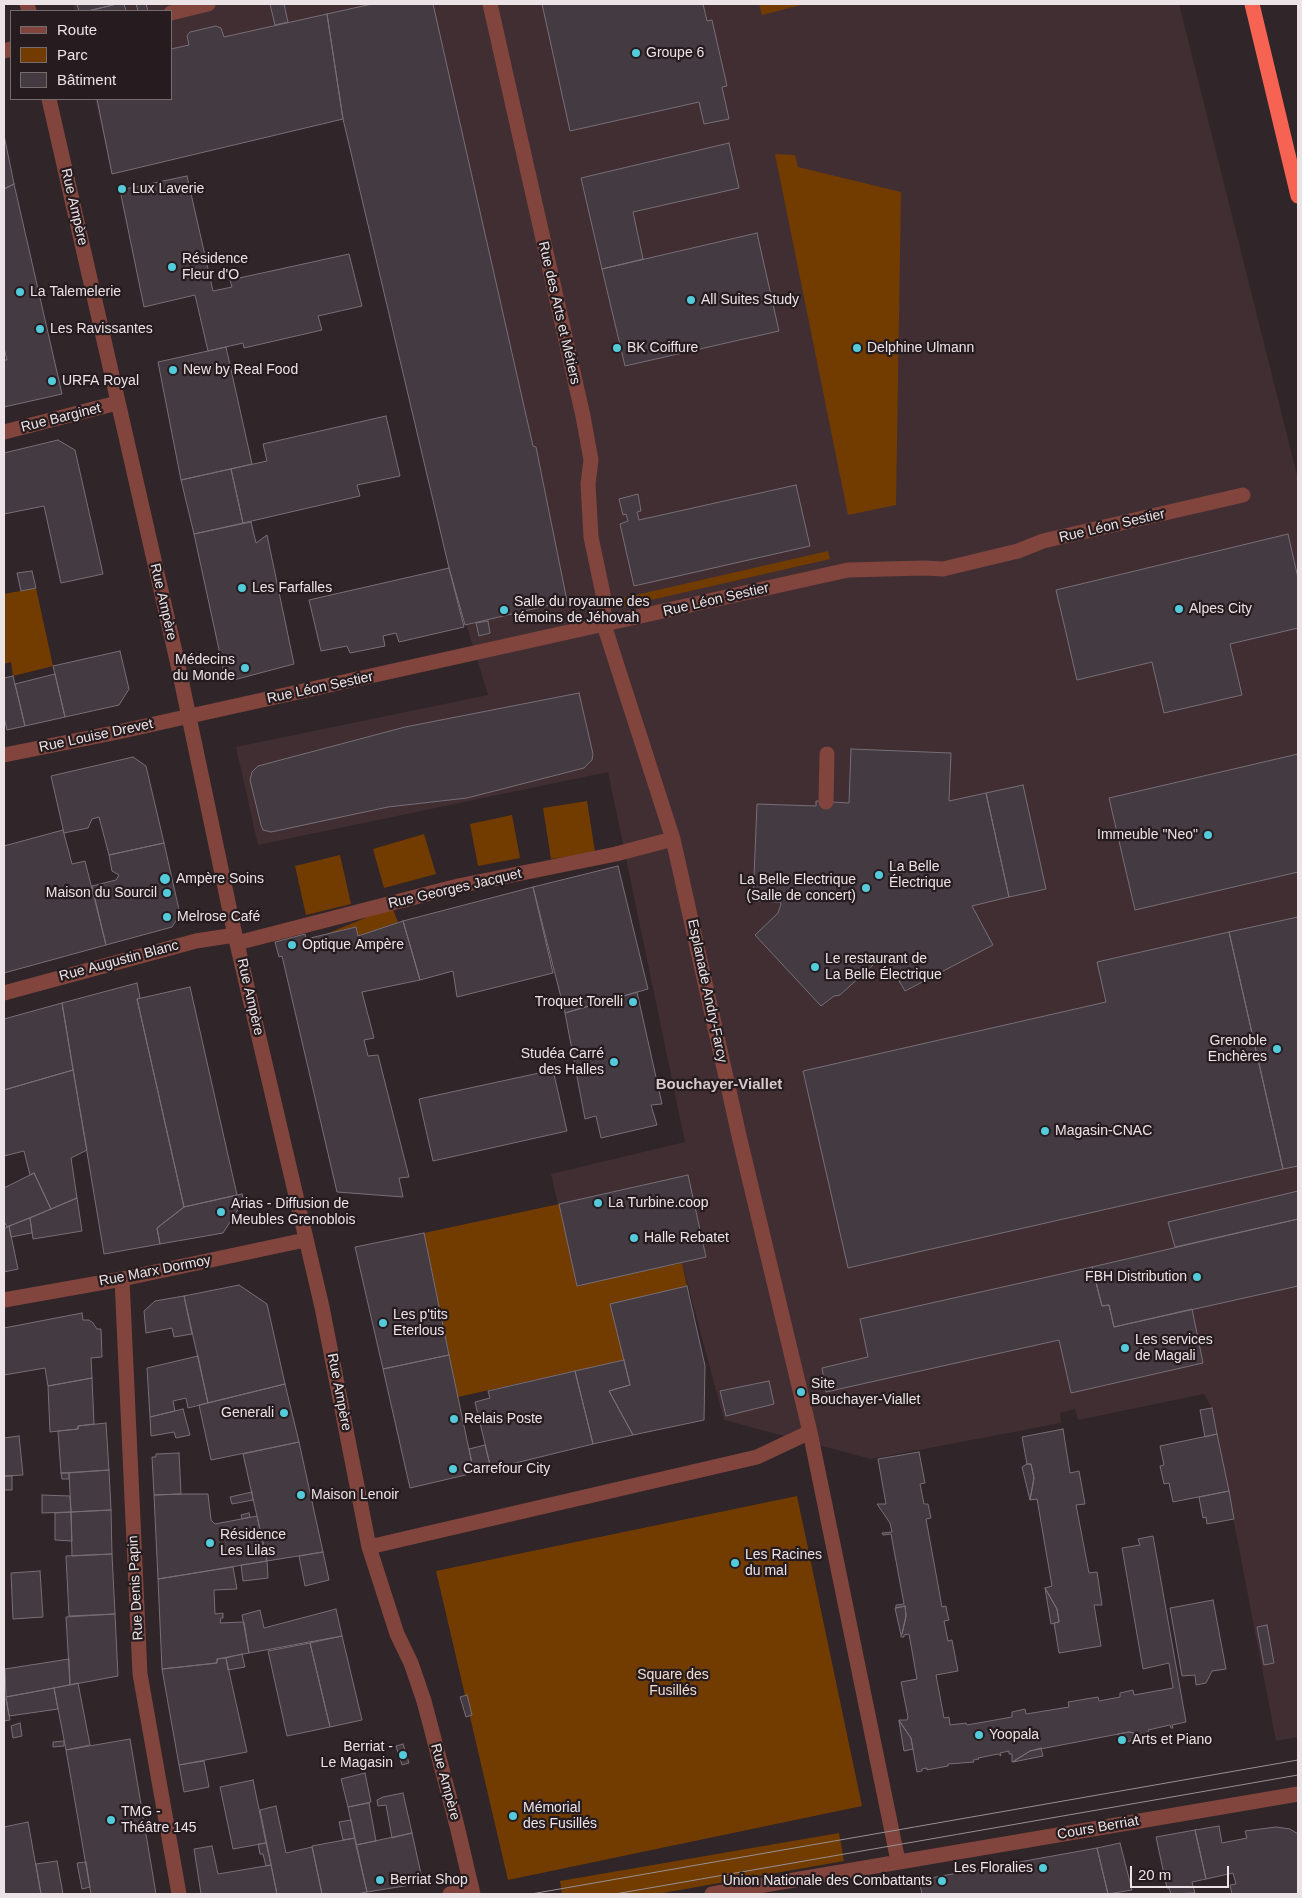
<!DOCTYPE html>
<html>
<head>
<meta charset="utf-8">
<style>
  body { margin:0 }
  #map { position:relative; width:1302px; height:1898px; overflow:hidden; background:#302528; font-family:Helvetica,sans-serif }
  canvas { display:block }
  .frame { position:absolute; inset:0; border:5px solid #ebe3e5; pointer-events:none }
  .legend { position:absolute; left:10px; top:10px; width:162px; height:90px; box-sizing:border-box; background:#261c1f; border:1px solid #756c6e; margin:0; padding:6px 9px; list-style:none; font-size:15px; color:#ebe3e5 }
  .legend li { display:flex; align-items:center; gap:10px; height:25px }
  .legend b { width:25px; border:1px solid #756c6e }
  .scale { position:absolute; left:1130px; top:1866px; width:99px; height:22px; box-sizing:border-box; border:2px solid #ebe3e5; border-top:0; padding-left:6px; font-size:15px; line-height:18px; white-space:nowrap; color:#ebe3e5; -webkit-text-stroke:4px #261c1f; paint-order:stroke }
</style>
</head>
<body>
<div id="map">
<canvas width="1302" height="1898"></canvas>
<div class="frame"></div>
<ul class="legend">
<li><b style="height:6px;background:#81453d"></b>Route</li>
<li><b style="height:14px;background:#723c00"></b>Parc</li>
<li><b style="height:14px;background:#433a42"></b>Bâtiment</li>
</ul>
<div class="scale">20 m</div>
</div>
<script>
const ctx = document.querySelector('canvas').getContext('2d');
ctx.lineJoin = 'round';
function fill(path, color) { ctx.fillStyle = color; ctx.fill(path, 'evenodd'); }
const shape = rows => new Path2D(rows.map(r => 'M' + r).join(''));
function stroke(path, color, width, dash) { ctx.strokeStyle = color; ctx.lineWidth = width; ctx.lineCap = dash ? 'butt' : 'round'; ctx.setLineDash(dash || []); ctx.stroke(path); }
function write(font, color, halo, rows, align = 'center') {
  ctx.font = font + ' Helvetica,sans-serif'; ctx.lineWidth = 4.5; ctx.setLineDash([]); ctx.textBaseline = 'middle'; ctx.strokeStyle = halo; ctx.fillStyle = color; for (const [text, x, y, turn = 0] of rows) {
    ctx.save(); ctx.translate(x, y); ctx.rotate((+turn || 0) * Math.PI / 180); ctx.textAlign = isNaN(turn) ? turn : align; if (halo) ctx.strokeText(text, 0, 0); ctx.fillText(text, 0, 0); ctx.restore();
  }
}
const built = shape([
  [73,4,1179,4,1298,479,1298,1737,1276,1741,1212,1408,1204,1394,1078,1420,1075,1409,1060,1413,1061,1423,871,1459,724,1420,682,1263,577,1286,551,1174,685,1142,608,772,258,845,236,747,488,695,449,568,343,119,112,174,95,99,171,99,171,11,75,11]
]);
const green = shape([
  [759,4,805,4,762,15],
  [775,154,795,155,798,167,901,192,896,505,848,515],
  [828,551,830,559,616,608,614,600],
  [36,588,53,666,13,676,11,662,4,664,4,594],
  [587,801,595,852,551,859,543,808],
  [512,815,520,858,478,866,470,824],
  [424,834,436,874,384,888,373,849],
  [340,855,351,904,306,915,295,866],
  [392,907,398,922,358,936,356,927,326,934],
  [559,1204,577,1285,682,1263,687,1286,611,1305,624,1360,458,1397,424,1233],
  [797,1496,862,1806,508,1880,436,1571],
  [839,1833,844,1861,657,1894,562,1894,560,1881]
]);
const building = shape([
  [77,4,117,4,88,11,79,11,77,4],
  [117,4,124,4,126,11,88,11,117,4],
  [136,4,146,4,148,11,138,11,136,4],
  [270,4,284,4,288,22,275,25,270,4],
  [372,4,433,4,533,446,536,447,567,601,465,625,449,568,343,119,327,14,372,4],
  [542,4,703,4,707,21,712,20,727,86,722,87,729,119,704,124,699,102,570,131,542,4],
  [327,14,343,119,112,174,97,99,171,99,171,49,189,45,187,36,190,32,216,26,221,28,224,37,327,14],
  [4,135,14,184,4,189,4,135],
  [729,143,739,188,633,212,643,259,602,269,581,178,729,143],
  [187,176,213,291,232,287,230,280,349,254,362,306,318,316,322,330,244,348,243,343,208,351,195,295,144,307,120,190,187,176],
  [14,184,62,394,4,407,4,360,7,360,4,348,4,189,14,184],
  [757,233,779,331,625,366,602,269,757,233],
  [226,347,252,464,181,480,158,362,226,347],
  [386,416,400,476,357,485,360,496,243,523,231,469,267,461,263,444,386,416],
  [58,440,75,450,103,574,61,583,44,506,4,514,4,453,58,440],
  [231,469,243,523,194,534,181,480,231,469],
  [796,485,810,546,634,586,620,524,628,521,626,514,623,515,619,499,638,494,641,511,637,512,639,520,796,485],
  [251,522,256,543,267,535,294,664,226,682,194,534,251,522],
  [1288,534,1298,578,1298,628,1230,644,1242,695,1164,713,1152,662,1077,680,1056,590,1288,534],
  [449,568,464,627,399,642,396,633,383,636,385,646,350,653,347,646,321,651,309,600,449,568],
  [32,571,36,588,21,591,17,573,32,571],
  [488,621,490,633,479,636,476,623,488,621],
  [120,651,129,689,119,705,65,717,53,666,120,651],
  [55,674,65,717,25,726,15,684,55,674],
  [13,676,25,726,7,730,4,717,4,678,13,676],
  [579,693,593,754,592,760,584,768,467,798,388,807,271,832,263,830,261,825,250,780,252,772,258,766,405,727,579,693],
  [851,749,951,753,949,801,986,793,1009,897,972,906,993,945,905,991,884,955,840,995,834,996,821,1006,755,935,778,913,781,904,780,902,753,901,757,804,816,806,816,801,849,803,851,749],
  [1298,754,1298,872,1135,910,1109,798,1298,754],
  [133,757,146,766,164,843,109,855,99,817,92,819,88,828,64,833,51,776,133,757],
  [1023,785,1046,889,1009,897,986,793,1023,785],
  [63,830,72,864,85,861,106,945,4,973,4,846,63,830],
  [164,843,180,914,172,927,106,945,92,886,116,880,119,875,112,871,109,855,164,843],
  [618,866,648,989,565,1013,533,887,618,866],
  [533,887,553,973,457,997,453,971,420,980,403,921,533,887],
  [1298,917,1298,1166,1283,1169,1229,932,1298,917],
  [403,921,420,980,362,992,374,1038,364,1040,368,1056,378,1055,409,1177,399,1178,403,1197,337,1192,282,956,279,957,275,942,305,934,306,939,356,927,358,936,403,921],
  [1229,932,1283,1169,848,1268,803,1071,1106,1002,1097,962,1229,932],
  [137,983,140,998,137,999,184,1207,157,1228,160,1244,104,1254,62,1003,137,983],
  [190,987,237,1195,184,1207,137,999,190,987],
  [637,992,662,1104,651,1105,657,1125,601,1138,596,1116,585,1119,565,1013,637,992],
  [62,1003,73,1070,4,1090,4,1019,62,1003],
  [73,1070,87,1150,71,1158,77,1198,51,1209,34,1173,30,1175,24,1151,4,1156,4,1090,73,1070],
  [553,1070,567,1131,433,1161,419,1099,553,1070],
  [34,1173,51,1209,7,1227,4,1221,4,1188,34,1173],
  [688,1175,706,1257,577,1286,559,1204,688,1175],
  [1298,1191,1298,1219,1175,1247,1168,1222,1298,1191],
  [242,1194,244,1200,223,1233,160,1244,157,1228,184,1207,242,1194],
  [77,1198,82,1231,33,1239,30,1218,77,1198],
  [30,1218,32,1233,11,1237,9,1226,30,1218],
  [1298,1219,1298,1286,1114,1327,1109,1305,1102,1306,1092,1267,1298,1219],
  [9,1226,18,1269,4,1272,4,1229,9,1226],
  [424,1233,449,1355,383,1369,355,1247,424,1233],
  [1092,1267,1102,1306,1109,1305,1114,1327,1192,1309,1203,1363,1071,1393,1059,1340,826,1392,822,1368,868,1357,860,1319,1092,1267],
  [239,1285,267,1304,285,1384,208,1403,184,1296,239,1285],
  [687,1286,705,1366,704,1420,633,1435,609,1391,630,1385,610,1304,687,1286],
  [184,1296,192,1334,174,1337,172,1328,146,1333,144,1311,155,1301,184,1296],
  [82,1313,83,1320,89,1320,93,1323,97,1329,101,1329,102,1357,91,1358,92,1378,48,1386,45,1368,4,1375,4,1328,82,1313],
  [449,1355,474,1473,410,1488,383,1369,449,1355],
  [198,1356,208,1403,188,1408,186,1398,173,1401,175,1411,150,1417,147,1368,198,1356],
  [624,1360,630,1385,609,1391,633,1435,593,1444,575,1371,624,1360],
  [575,1371,593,1444,491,1469,475,1402,490,1398,488,1391,575,1371],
  [92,1378,94,1424,78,1426,78,1429,50,1432,48,1386,92,1378],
  [769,1381,774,1404,726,1416,720,1391,769,1381],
  [285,1384,299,1442,211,1460,199,1405,285,1384],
  [1212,1408,1217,1434,1205,1437,1200,1410,1212,1408],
  [183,1409,190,1435,176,1438,174,1432,151,1436,150,1417,183,1409],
  [106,1423,109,1470,61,1473,58,1431,78,1429,78,1426,106,1423],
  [1063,1429,1070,1473,1079,1471,1085,1504,1076,1505,1089,1573,1097,1572,1102,1605,1094,1605,1101,1646,1059,1653,1054,1623,1059,1622,1057,1609,1045,1588,1052,1586,1037,1499,1030,1500,1034,1478,1031,1464,1027,1464,1022,1437,1063,1429],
  [1217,1434,1229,1491,1173,1502,1169,1483,1164,1484,1160,1466,1164,1465,1160,1446,1217,1434],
  [19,1436,23,1475,4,1476,4,1438,19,1436],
  [299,1442,323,1552,267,1561,243,1454,299,1442],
  [485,1445,491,1469,474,1473,469,1449,485,1445],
  [919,1452,925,1483,920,1484,924,1504,928,1504,931,1518,926,1519,942,1607,946,1606,947,1612,949,1620,944,1621,948,1641,952,1640,958,1671,936,1675,944,1718,949,1717,950,1725,966,1723,967,1725,1012,1717,1012,1712,1025,1709,1026,1714,1069,1707,1068,1702,1098,1697,1099,1701,1120,1697,1120,1693,1133,1690,1134,1695,1173,1688,1169,1663,1143,1669,1122,1548,1140,1545,1138,1539,1153,1536,1186,1722,1172,1725,1173,1728,1171,1728,1170,1725,1148,1730,1149,1735,1150,1734,1151,1737,1149,1737,1129,1732,1030,1751,1012,1762,1012,1754,1009,1754,1009,1751,1000,1753,1001,1756,998,1754,978,1758,979,1759,973,1760,974,1762,948,1764,948,1766,927,1770,927,1768,922,1769,922,1771,917,1772,911,1738,899,1720,907,1720,908,1717,901,1682,917,1679,909,1634,904,1635,904,1637,901,1637,901,1635,902,1634,906,1616,905,1606,896,1608,896,1605,904,1604,891,1534,883,1535,882,1533,892,1532,890,1523,877,1504,886,1504,878,1459,919,1452],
  [179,1453,181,1494,154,1495,152,1457,156,1457,156,1454,179,1453],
  [1027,1464,1031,1464,1034,1478,1030,1500,1022,1467,1027,1464],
  [109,1470,111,1510,71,1512,69,1473,109,1470],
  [61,1473,69,1473,69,1479,62,1479,61,1473],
  [4,1476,12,1476,12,1490,4,1490,4,1476],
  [1229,1491,1234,1519,1207,1524,1206,1517,1203,1518,1199,1497,1229,1491],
  [252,1492,253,1500,232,1504,230,1497,252,1492],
  [181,1494,208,1494,211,1520,215,1524,257,1516,267,1561,158,1579,154,1495,181,1494],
  [42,1495,70,1496,71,1512,42,1513,42,1495],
  [111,1510,112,1554,72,1556,71,1512,111,1510],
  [71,1512,72,1541,55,1540,55,1513,71,1512],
  [249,1513,250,1517,242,1519,241,1515,249,1513],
  [323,1552,329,1580,305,1586,299,1556,323,1552],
  [112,1554,115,1614,69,1616,66,1556,112,1554],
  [267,1561,268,1578,243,1581,241,1565,267,1561],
  [233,1567,237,1589,214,1590,215,1614,223,1613,223,1618,221,1618,220,1623,244,1622,249,1653,217,1659,217,1663,162,1669,158,1579,233,1567],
  [40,1571,43,1617,13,1619,11,1573,40,1571],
  [1045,1588,1057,1609,1059,1622,1051,1624,1045,1588],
  [1213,1600,1226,1669,1212,1671,1206,1683,1196,1685,1195,1675,1182,1676,1170,1608,1213,1600],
  [905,1606,906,1616,902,1634,901,1635,895,1608,905,1606],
  [336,1609,342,1636,249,1653,242,1615,260,1610,264,1628,336,1609],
  [115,1614,118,1676,70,1685,66,1617,115,1614],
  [1267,1625,1274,1663,1264,1665,1257,1627,1267,1625],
  [342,1636,362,1720,330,1727,310,1643,342,1636],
  [310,1643,330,1727,287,1736,268,1651,310,1643],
  [242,1654,245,1667,228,1670,226,1658,242,1654],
  [226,1658,247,1752,179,1765,162,1669,217,1663,217,1659,226,1658],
  [69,1659,70,1685,6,1697,5,1669,69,1659],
  [78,1683,90,1745,66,1750,54,1688,78,1683],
  [54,1688,58,1709,9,1716,6,1697,54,1688],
  [467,1695,472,1715,466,1717,460,1697,467,1695],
  [4,1699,6,1699,10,1720,4,1721,4,1699],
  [899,1721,911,1738,913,1749,904,1751,899,1721],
  [20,1723,22,1736,13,1738,11,1726,20,1723],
  [1129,1732,1149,1736,1149,1737,1120,1743,1118,1734,1129,1732],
  [130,1739,156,1894,91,1894,66,1750,130,1739],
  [64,1741,64,1746,53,1747,53,1742,64,1741],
  [403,1744,409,1763,402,1765,396,1746,403,1744],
  [1041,1748,1043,1756,1013,1762,1030,1751,1041,1748],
  [204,1761,209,1787,184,1792,179,1765,204,1761],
  [365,1773,371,1802,348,1807,341,1779,365,1773],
  [253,1780,266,1843,233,1849,220,1787,253,1780],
  [403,1793,412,1833,392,1838,386,1805,378,1806,377,1800,383,1797,403,1793],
  [369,1803,376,1841,356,1845,348,1807,369,1803],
  [276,1806,286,1853,312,1847,322,1894,277,1894,260,1810,276,1806],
  [351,1820,355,1838,343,1840,339,1822,351,1820],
  [28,1822,41,1894,4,1894,4,1827,28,1822],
  [1219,1826,1222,1843,1247,1838,1245,1831,1276,1827,1290,1829,1298,1834,1298,1894,1232,1894,1230,1885,1236,1884,1233,1873,1206,1879,1195,1830,1219,1826],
  [1195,1830,1206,1879,1192,1882,1195,1893,1171,1894,1169,1888,1167,1888,1156,1837,1195,1830],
  [412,1833,423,1883,367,1892,356,1845,412,1833],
  [355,1838,367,1892,357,1894,322,1894,312,1846,355,1838],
  [266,1843,271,1865,266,1866,263,1854,260,1854,258,1844,266,1843],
  [1120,1843,1132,1890,1108,1894,1097,1848,1120,1843],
  [212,1846,218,1874,271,1865,277,1894,201,1894,194,1849,212,1846],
  [1097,1848,1108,1894,922,1894,919,1880,1097,1848],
  [57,1861,63,1894,41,1894,36,1864,57,1861],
  [86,1862,90,1887,82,1889,77,1863,86,1862]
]);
const minor = shape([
  [27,4,29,11],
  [490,4,583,416,591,460,588,484,591,537,603,594,604,625,673,839,740,1140,810,1432,898,1861],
  [171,13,208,4],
  [4,51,11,49],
  [49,99,178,665,235,935,322,1307,369,1547,397,1634,411,1663,424,1701,457,1826,473,1894],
  [4,432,117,403],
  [4,755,118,732,848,570,924,568,943,569,1018,551,1043,541,1243,495],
  [826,802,827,754],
  [237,943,458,886,616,854,673,839],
  [4,993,196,941,235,935],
  [122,1279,140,1674,179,1894],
  [4,1300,122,1279,305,1240],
  [369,1547,757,1457,810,1432],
  [450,1894,472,1890],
  [712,1894,1298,1794]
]);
const highway = shape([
  [1252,4,1298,196]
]);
const tram = shape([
  [531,1894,1298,1760],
  [615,1894,1298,1775]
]);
const markers = [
  [636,53,5,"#53cbdb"],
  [122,189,5,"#53cbdb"],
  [172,267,5,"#53cbdb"],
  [20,292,5,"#53cbdb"],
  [691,300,5,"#53cbdb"],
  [40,329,5,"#53cbdb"],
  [617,348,5,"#53cbdb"],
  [857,348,5,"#53cbdb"],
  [173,370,5,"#53cbdb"],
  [52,381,5,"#53cbdb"],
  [242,588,5,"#53cbdb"],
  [1179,609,5,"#53cbdb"],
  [504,610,5,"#53cbdb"],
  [245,668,5,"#53cbdb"],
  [1208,835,5,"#53cbdb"],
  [879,875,5,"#53cbdb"],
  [165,879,6,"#53cbdb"],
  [866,888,5,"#53cbdb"],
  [167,893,5,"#53cbdb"],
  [167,917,5,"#53cbdb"],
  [292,945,5,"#53cbdb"],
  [815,967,5,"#53cbdb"],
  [633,1002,5,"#53cbdb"],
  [1277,1049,5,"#53cbdb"],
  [614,1062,5,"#53cbdb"],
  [1045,1131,5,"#53cbdb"],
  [598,1203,5,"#53cbdb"],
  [221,1212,5,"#53cbdb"],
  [634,1238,5,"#53cbdb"],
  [1197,1277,5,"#53cbdb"],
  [383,1323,5,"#53cbdb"],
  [1125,1348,5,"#53cbdb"],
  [801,1392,5,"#53cbdb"],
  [284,1413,5,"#53cbdb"],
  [454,1419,5,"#53cbdb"],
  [453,1469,5,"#53cbdb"],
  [301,1495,5,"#53cbdb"],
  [210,1543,5,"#53cbdb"],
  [735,1563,5,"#53cbdb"],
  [979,1735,5,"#53cbdb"],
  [1122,1740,5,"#53cbdb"],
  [403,1755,5,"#53cbdb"],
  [513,1816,5,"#53cbdb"],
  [111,1820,5,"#53cbdb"],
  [1043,1868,5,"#53cbdb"],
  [380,1880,5,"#53cbdb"],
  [942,1881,5,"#53cbdb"]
];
const poiNames = [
  ["Groupe 6",646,53],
  ["Lux Laverie",132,189],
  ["Résidence",182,259],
  ["Fleur d'O",182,275],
  ["La Talemelerie",30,292],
  ["All Suites Study",701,300],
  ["Les Ravissantes",50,329],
  ["BK Coiffure",627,348],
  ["Delphine Ulmann",867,348],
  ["New by Real Food",183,370],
  ["URFA Royal",62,381],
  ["Les Farfalles",252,588],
  ["Salle du royaume des",514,602],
  ["témoins de Jéhovah",514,618],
  ["Alpes City",1189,609],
  ["Médecins",235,660,"right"],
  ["du Monde",235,676,"right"],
  ["Immeuble \"Neo\"",1198,835,"right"],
  ["La Belle",889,867],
  ["Électrique",889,883],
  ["Ampère Soins",176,879],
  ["La Belle Electrique",856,880,"right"],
  ["(Salle de concert)",856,896,"right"],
  ["Maison du Sourcil",157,893,"right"],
  ["Melrose Café",177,917],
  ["Optique Ampère",302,945],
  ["Le restaurant de",825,959],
  ["La Belle Électrique",825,975],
  ["Troquet Torelli",623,1002,"right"],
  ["Grenoble",1267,1041,"right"],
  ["Enchères",1267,1057,"right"],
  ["Studéa Carré",604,1054,"right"],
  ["des Halles",604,1070,"right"],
  ["Magasin-CNAC",1055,1131],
  ["La Turbine.coop",608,1203],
  ["Arias - Diffusion de",231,1204],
  ["Meubles Grenoblois",231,1220],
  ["Halle Rebatet",644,1238],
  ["FBH Distribution",1187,1277,"right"],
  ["Les p'tits",393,1315],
  ["Eterlous",393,1331],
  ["Les services",1135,1340],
  ["de Magali",1135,1356],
  ["Site",811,1384],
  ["Bouchayer-Viallet",811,1400],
  ["Generali",274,1413,"right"],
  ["Relais Poste",464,1419],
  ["Carrefour City",463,1469],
  ["Maison Lenoir",311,1495],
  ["Résidence",220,1535],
  ["Les Lilas",220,1551],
  ["Les Racines",745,1555],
  ["du mal",745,1571],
  ["Yoopala",989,1735],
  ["Arts et Piano",1132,1740],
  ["Berriat -",393,1747,"right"],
  ["Le Magasin",393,1763,"right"],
  ["Mémorial",523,1808],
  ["des Fusillés",523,1824],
  ["TMG -",121,1812],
  ["Théâtre 145",121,1828],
  ["Les Floralies",1033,1868,"right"],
  ["Berriat Shop",390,1880],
  ["Union Nationale des Combattants",932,1881,"right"]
];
const streetNames = [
  ["Rue Ampère",74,207,77],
  ["Rue des Arts et Métiers",559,313,77],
  ["Rue Barginet",61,418,-14],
  ["Rue Léon Sestier",1112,526,-13],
  ["Rue Léon Sestier",716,600,-13],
  ["Rue Ampère",163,602,77],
  ["Rue Léon Sestier",320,688,-12],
  ["Rue Louise Drevet",96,736,-12],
  ["Rue Georges Jacquet",455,889,-13],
  ["Rue Augustin Blanc",119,961,-15],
  ["Esplanade Andry-Farcy",707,991,78],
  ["Rue Ampère",250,997,77],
  ["Rue Marx Dormoy",155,1271,-11],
  ["Rue Ampère",339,1392,79],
  ["Rue Denis Papin",136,1588,-93],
  ["Rue Ampère",445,1782,75],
  ["Cours Berriat",1098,1828,-10]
];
const parkNames = [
  ["Square des",673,1675],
  ["Fusillés",673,1691]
];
const neighbourhoodNames = [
  ["Bouchayer-Viallet",719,1085]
];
fill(built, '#402e33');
fill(green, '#723c00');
fill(building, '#433a42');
stroke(building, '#786e77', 1);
stroke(minor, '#81453d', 15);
stroke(highway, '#f76353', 15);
stroke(tram, '#999092', 1);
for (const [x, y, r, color] of markers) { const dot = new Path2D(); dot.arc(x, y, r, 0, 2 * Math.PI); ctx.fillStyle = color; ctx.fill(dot); stroke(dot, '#261c1f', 2); }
write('14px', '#ebe3e5', '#261c1f', poiNames, 'left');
write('14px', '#ebe3e5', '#261c1f', streetNames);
write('14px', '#f2dece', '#261c1f', parkNames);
write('bold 15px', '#d7c8cc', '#261c1f', neighbourhoodNames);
</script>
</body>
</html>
